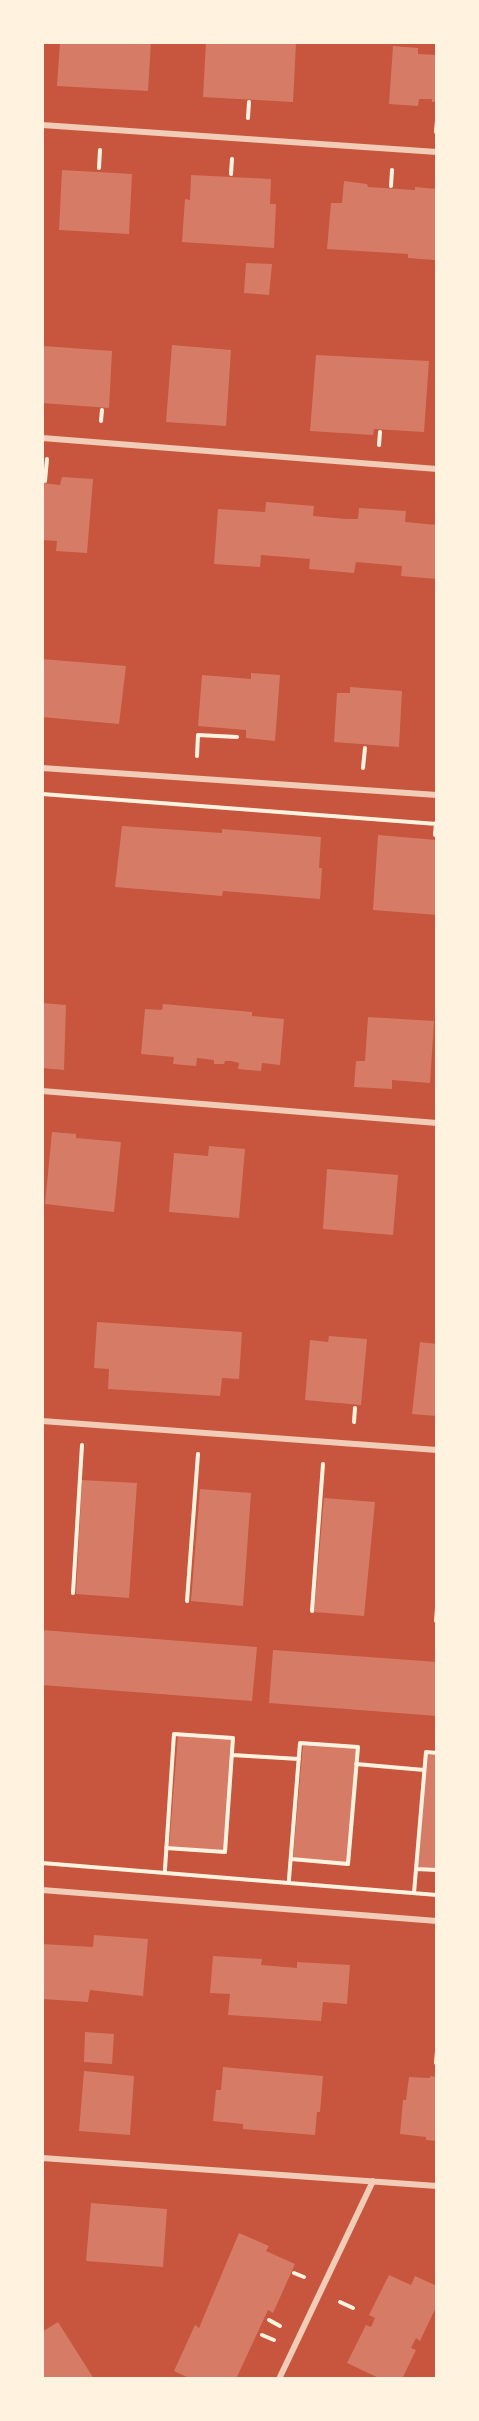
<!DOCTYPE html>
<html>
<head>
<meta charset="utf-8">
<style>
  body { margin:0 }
  #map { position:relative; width:479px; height:2421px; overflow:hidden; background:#c8553d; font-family:Barlow,sans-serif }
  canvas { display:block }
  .frame { position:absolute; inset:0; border:44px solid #fff3e0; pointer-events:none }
</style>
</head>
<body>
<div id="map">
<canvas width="479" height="2421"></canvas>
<div class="frame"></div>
</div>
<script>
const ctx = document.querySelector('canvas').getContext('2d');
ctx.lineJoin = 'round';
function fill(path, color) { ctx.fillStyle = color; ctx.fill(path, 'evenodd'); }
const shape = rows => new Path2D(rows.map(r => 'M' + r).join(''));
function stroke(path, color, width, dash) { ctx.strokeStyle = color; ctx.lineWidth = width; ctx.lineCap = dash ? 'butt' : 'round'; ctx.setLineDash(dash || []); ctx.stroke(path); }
const building = shape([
  [60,42,151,42,148,91,57,86],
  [206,42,296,43,293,102,203,97],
  [393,46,418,48,418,54,437,55,437,102,432,102,432,99,419,99,418,106,389,104],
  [62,170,132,174,129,234,59,230],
  [191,175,271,179,270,204,276,204,274,248,182,242,185,199,190,200],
  [344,181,367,184,368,187,415,190,415,187,437,189,435,260,408,258,408,254,327,249,331,203,342,203],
  [246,263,272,264,269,295,244,293],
  [172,345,231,350,226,426,166,422],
  [44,346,112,351,109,408,42,403],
  [316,355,429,361,424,432,374,429,373,435,310,431],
  [62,477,93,479,87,553,56,551,57,541,42,540,42,483,60,485],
  [266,502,314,506,313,516,346,519,358,519,359,508,406,511,405,522,437,525,437,579,401,576,402,566,356,562,354,573,309,569,310,559,261,555,260,567,214,564,218,509,265,512],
  [42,659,126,666,119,724,42,717],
  [251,673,280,675,275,741,246,738,246,730,198,726,202,675,251,679],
  [350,687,402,691,399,747,334,742,337,693,350,693],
  [122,826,222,833,222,829,321,837,319,868,322,868,320,899,223,891,222,896,115,887],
  [378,835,437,840,437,915,373,910],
  [42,1003,66,1005,64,1070,42,1068],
  [163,1004,252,1012,252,1016,284,1019,280,1065,262,1063,261,1071,249,1070,238,1069,239,1063,231,1061,225,1061,224,1064,214,1064,214,1060,197,1058,196,1066,173,1064,174,1057,141,1054,145,1009,162,1010],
  [368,1017,434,1021,430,1083,392,1080,392,1089,354,1087,356,1061,365,1061],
  [52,1132,76,1134,76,1138,121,1142,114,1212,45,1204],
  [209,1146,245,1149,239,1218,169,1212,174,1153,208,1156],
  [327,1169,398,1175,393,1235,323,1229],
  [97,1322,242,1332,239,1379,222,1378,220,1396,108,1389,109,1369,94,1368],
  [329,1336,367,1339,361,1405,305,1400,310,1340,328,1342],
  [420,1342,437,1344,437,1416,412,1414],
  [82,1480,137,1483,129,1598,76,1594],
  [200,1489,251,1493,243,1606,191,1601],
  [324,1498,375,1502,364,1616,314,1612],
  [42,1630,257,1647,252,1701,42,1685],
  [273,1650,437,1662,437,1716,269,1703],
  [178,1735,232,1739,224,1852,169,1848],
  [303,1744,357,1748,347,1863,293,1858],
  [427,1754,437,1755,437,1869,418,1867],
  [94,1935,148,1939,143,1996,90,1990,88,2002,42,1999,42,1944,93,1947],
  [213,1956,262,1959,261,1965,297,1968,297,1962,350,1965,347,2004,323,2002,321,2021,228,2015,230,1994,210,1993],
  [85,2032,114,2034,112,2064,84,2062],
  [223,2067,323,2076,320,2112,317,2112,315,2135,243,2129,243,2124,213,2121,216,2090,221,2090],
  [84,2071,134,2076,130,2135,79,2131],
  [430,2076,437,2077,437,2141,426,2140,426,2137,400,2134,403,2100,406,2100,409,2077,430,2078],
  [91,2203,167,2209,163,2267,86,2261],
  [239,2233,269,2246,266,2251,295,2264,273,2313,268,2310,236,2379,191,2379,174,2371,195,2325,199,2328],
  [389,2275,411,2285,415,2276,437,2286,437,2305,420,2341,416,2338,411,2348,416,2350,402,2379,381,2379,347,2363,366,2325,371,2327,375,2318,369,2315],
  [58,2322,94,2379,42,2379,42,2332]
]);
const path = shape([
  [248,118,249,102],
  [436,132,437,120],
  [99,168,100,150],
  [231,174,232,159],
  [391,186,392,170],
  [101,421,102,410],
  [379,445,380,432],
  [45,481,47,459],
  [197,756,198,735,237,737],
  [363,768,365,748],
  [42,794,437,824],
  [435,835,436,823],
  [354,1422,355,1408],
  [73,1593,82,1445],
  [187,1601,198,1454],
  [312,1611,323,1464],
  [436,1621,437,1608],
  [232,1755,299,1759],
  [356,1764,424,1770],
  [42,1863,437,1895],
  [416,1869,437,1870],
  [165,1873,165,1869,174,1734,233,1738,225,1852,166,1848],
  [289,1883,289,1879,300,1743,358,1747,348,1864,291,1859],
  [414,1893,426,1752,437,1753],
  [436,2063,437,2051],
  [294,2273,304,2277],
  [340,2302,353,2308],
  [269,2320,280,2326],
  [262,2335,274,2340]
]);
const minor = shape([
  [42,125,437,152],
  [42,438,437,469],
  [42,768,437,795],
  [42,1091,437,1123],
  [42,1421,437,1450],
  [42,1890,437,1921],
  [42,2158,437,2186],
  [279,2379,373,2181]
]);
fill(building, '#d67c66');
stroke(path, '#fff3e0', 4);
stroke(minor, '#f1ccb7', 6);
</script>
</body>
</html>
